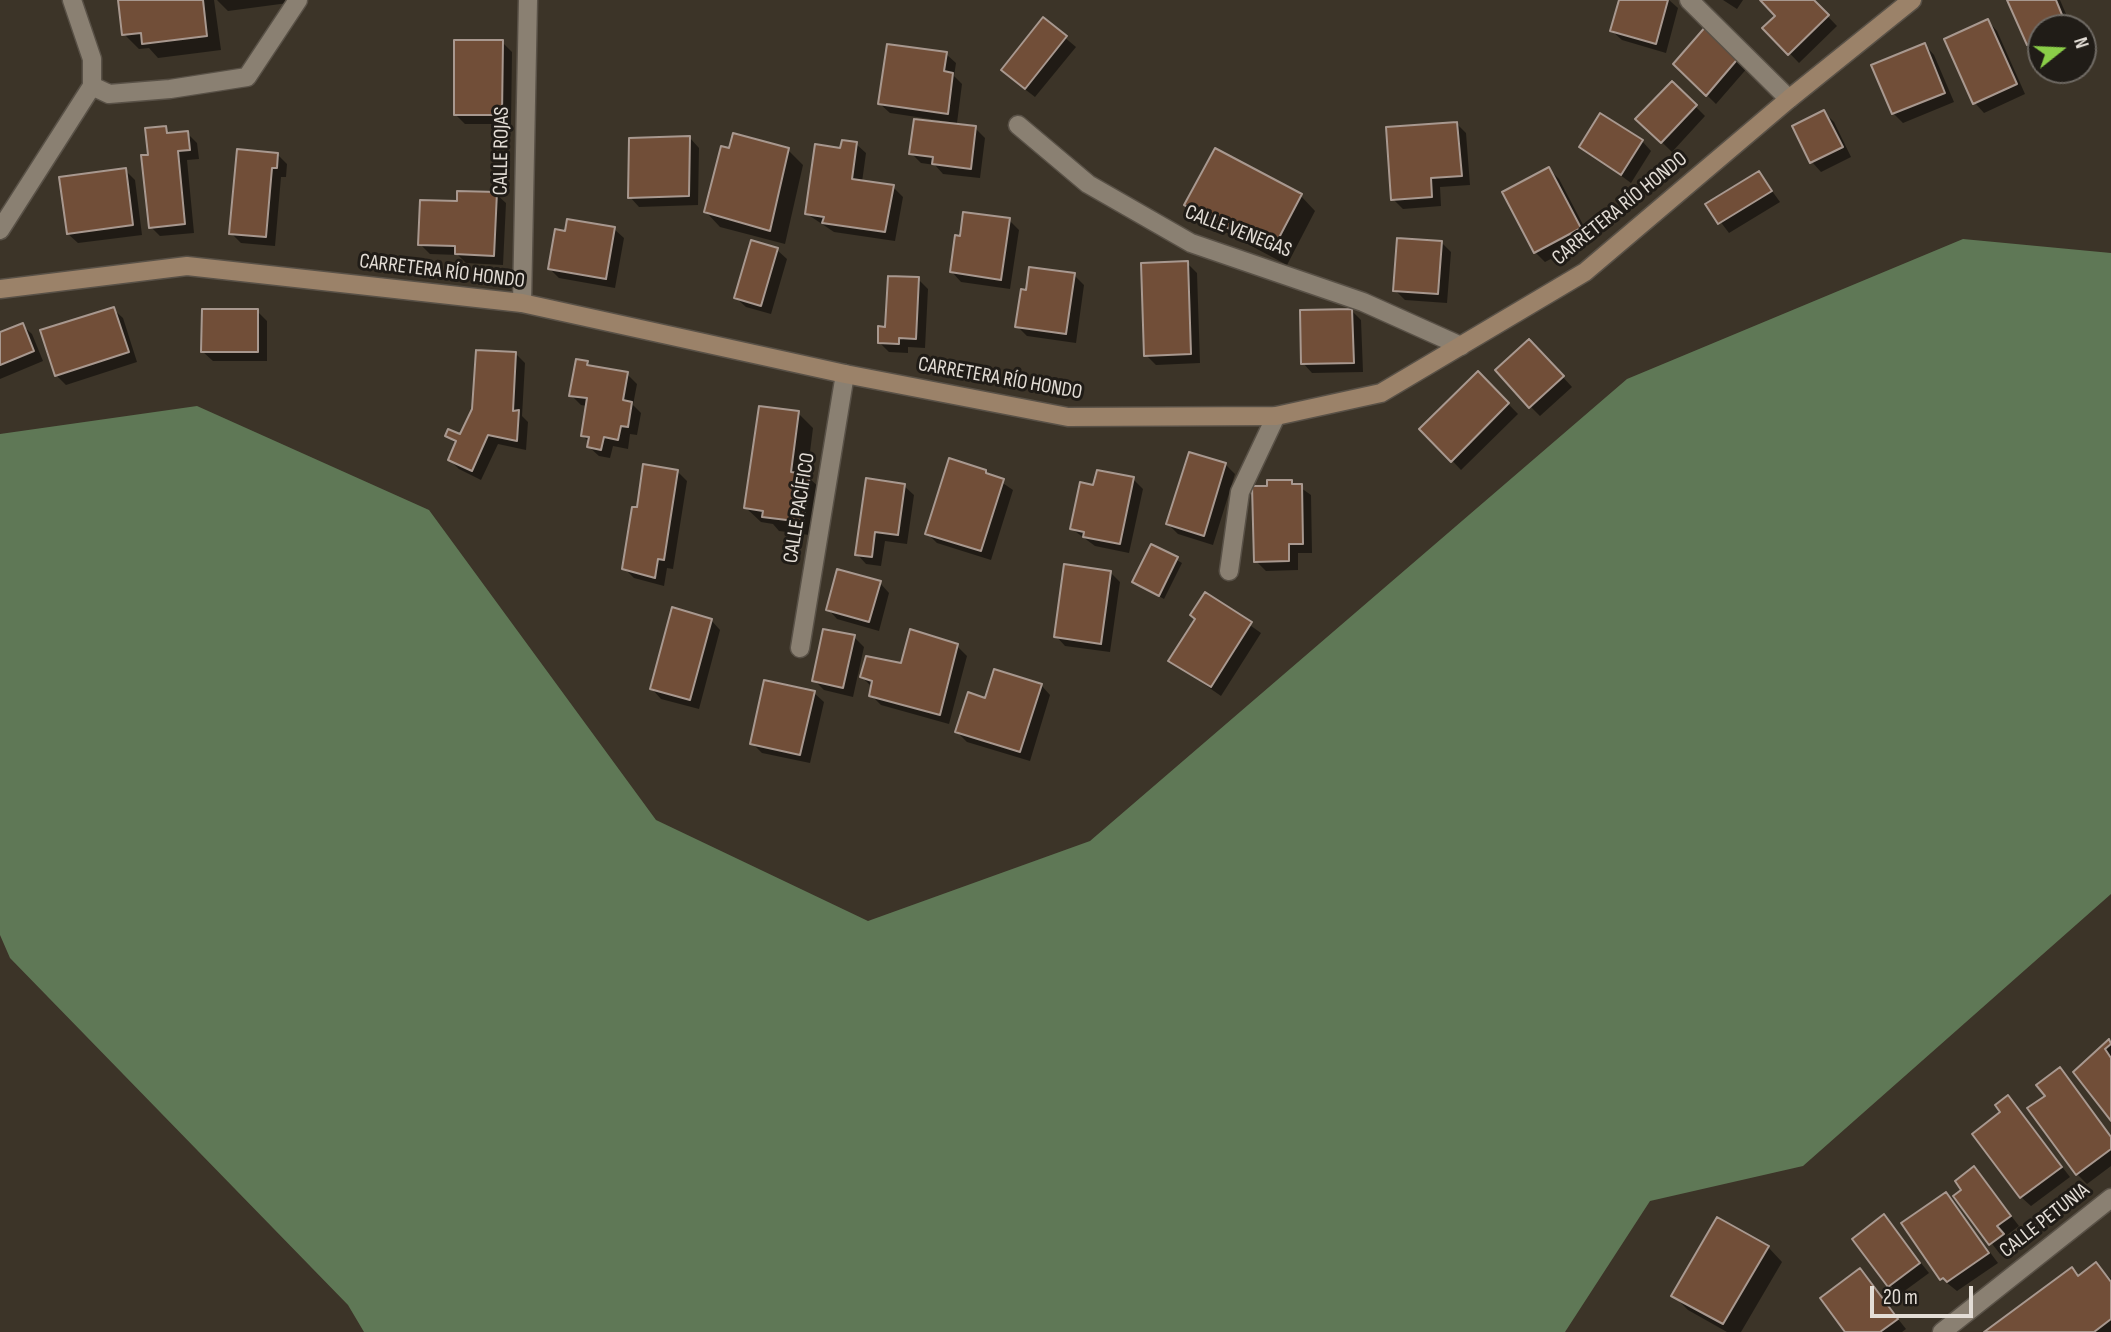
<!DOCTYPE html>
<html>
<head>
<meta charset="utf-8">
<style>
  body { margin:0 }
  #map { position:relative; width:2111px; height:1332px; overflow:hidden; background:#3c3428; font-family:"Sofia Sans Condensed",sans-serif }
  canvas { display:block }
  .north { position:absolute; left:2027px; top:14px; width:70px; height:70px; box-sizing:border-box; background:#201c17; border:2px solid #6e6963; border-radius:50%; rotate:72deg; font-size:19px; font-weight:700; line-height:28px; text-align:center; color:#e3ddd6 }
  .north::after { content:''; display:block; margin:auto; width:24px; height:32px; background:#8ace48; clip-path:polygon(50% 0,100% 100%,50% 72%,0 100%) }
  .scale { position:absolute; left:1870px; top:1286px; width:103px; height:32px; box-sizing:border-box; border:4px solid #e3ddd6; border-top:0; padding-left:9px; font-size:21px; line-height:24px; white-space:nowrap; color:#e3ddd6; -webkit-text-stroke:5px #201c17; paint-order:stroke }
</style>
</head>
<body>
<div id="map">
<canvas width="2111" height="1332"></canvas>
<div class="north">N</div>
<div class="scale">20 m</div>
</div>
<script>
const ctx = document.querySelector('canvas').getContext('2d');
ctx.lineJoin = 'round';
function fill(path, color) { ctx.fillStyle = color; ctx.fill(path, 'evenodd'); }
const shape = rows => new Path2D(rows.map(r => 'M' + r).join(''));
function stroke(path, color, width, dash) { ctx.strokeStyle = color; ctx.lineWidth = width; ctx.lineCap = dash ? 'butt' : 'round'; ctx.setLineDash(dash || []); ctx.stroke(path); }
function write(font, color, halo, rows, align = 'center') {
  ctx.font = font + ' "Sofia Sans Condensed",sans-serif'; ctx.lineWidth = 6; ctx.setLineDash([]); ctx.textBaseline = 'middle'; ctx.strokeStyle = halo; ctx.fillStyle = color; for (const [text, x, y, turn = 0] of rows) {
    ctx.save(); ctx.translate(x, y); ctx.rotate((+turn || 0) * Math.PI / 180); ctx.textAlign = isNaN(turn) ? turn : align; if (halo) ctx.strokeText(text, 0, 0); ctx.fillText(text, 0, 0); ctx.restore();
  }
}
const forest = shape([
  [1963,239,2111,253,2111,894,1803,1166,1650,1201,1565,1332,364,1332,348,1305,10,958,0,935,0,434,197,406,429,510,656,820,868,921,1090,841,1627,379]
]);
const shadow = shape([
  [120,0,214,0,221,50,158,58,149,48,139,49,124,34],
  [217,0,288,0,288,3,228,11],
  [1621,0,1669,0,1678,8,1666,53,1622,40,1612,31],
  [1723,0,1743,0,1737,9],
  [1763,0,1812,0,1837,26,1799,63,1765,28,1778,16],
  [2009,0,2060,0,2072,28,2041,28,2041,52,2038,54,2028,44],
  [1044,20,1076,47,1035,97,1013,80],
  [1988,21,1997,31,2025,94,1984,113,1975,103],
  [1707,27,1749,66,1716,104,1675,64],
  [502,42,512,52,511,124,465,124,455,114],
  [1925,45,1934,55,1954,102,1903,123,1893,113],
  [946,54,956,63,954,76,962,84,957,123,890,113,880,104],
  [1672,83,1705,116,1672,152,1638,119],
  [1824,112,1834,122,1851,157,1821,172,1812,162],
  [1457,124,1466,133,1470,185,1440,187,1441,206,1403,209,1393,199],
  [165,128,172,135,187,133,197,143,199,159,187,160,194,233,160,236,151,227,150,157],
  [975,128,985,138,980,178,943,174,935,165,921,163,911,153],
  [690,138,699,148,698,205,639,207,630,197],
  [1642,141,1651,151,1631,183,1581,146],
  [856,144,866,153,862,182,893,187,903,197,895,241,834,232,807,214,842,150],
  [788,150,803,165,785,244,720,227,706,212],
  [277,154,287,164,286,177,281,177,275,246,241,243,231,233],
  [1549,169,1559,179,1590,238,1545,262,1535,252],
  [125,170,135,180,142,235,78,243,68,234],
  [1759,173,1780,202,1729,233,1707,204],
  [496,194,506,203,503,265,466,263,458,255,430,254,420,244,458,203],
  [1301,196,1315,211,1287,265,1201,219,1186,205],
  [1009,220,1019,230,1010,289,961,282,952,272,961,238],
  [614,229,624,238,615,288,559,278,550,269],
  [1441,242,1451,252,1447,303,1405,300,1395,290],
  [777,250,787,259,771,314,746,307,736,298],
  [1187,263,1197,273,1200,363,1156,365,1146,355],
  [1074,275,1084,285,1076,343,1027,336,1017,326],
  [918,279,928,289,925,348,908,347,908,353,889,352,879,342],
  [113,309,123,318,137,362,66,385,56,375],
  [1351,310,1361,320,1363,372,1312,373,1303,363],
  [257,311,267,321,267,361,213,361,203,352],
  [22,325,32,334,43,361,0,379,0,334],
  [1539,351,1572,387,1540,416,1530,406],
  [516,354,525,363,522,416,528,422,526,450,498,444,481,480,459,469,450,460,457,445,447,435,460,436],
  [587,362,593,368,627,374,637,384,633,405,641,413,637,435,630,434,628,449,613,446,610,458,599,456,589,447,590,443,582,435,587,406,581,405,571,395],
  [1478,373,1518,414,1461,470,1422,429],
  [798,413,813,428,807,476,823,491,817,536,779,531,773,524,761,522,746,508],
  [1190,454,1226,465,1235,474,1213,545,1178,534,1168,524],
  [677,471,687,481,673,569,667,568,664,586,634,578,624,568],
  [985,471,1013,490,991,560,937,543,927,533],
  [1133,479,1143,489,1129,553,1095,546,1072,529,1095,487],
  [1291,481,1311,495,1312,553,1298,553,1298,570,1266,571,1256,561,1269,488],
  [904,486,914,495,907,544,885,541,881,566,866,564,857,554],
  [1152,546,1182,563,1164,599,1134,582],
  [1110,572,1120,582,1110,652,1065,646,1056,636],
  [880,583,889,593,879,631,837,619,828,609],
  [1206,594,1261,633,1221,696,1171,661,1197,619],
  [711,620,720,630,699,709,661,699,652,689],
  [854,637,864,647,853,697,824,690,814,680],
  [957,646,967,656,949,724,881,705,871,695,873,688,862,677],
  [1041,685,1050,695,1030,761,967,742,957,732,986,700],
  [814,693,824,702,810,763,762,753,752,743],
  [2109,1041,2111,1043,2111,1118,2075,1072],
  [2060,1070,2111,1136,2111,1166,2087,1184,2077,1174,2047,1097],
  [2008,1097,2070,1177,2031,1206,2021,1197],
  [1974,1168,2019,1226,2006,1236,2012,1245,2000,1254,1955,1196,1963,1190],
  [1946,1194,1998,1263,1957,1291,1942,1279,1903,1224],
  [1884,1217,1929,1273,1899,1295,1890,1285],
  [1768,1247,1782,1262,1741,1332,1727,1332,1688,1310,1673,1295],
  [2096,1264,2111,1279,2111,1332,1987,1332],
  [1860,1271,1906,1329,1902,1332,1847,1332]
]);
const building = shape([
  [118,0,203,0,207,36,142,44,141,33,122,35,118,0],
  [1619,0,1668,0,1656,44,1610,31,1619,0],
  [1760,0,1814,0,1829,15,1788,55,1762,28,1775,16,1760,0],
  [2007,0,2056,0,2067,27,2041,28,2041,39,2027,45,2007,0],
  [1043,17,1067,36,1025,89,1001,70,1043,17],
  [1988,19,2017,84,1973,104,1944,39,1988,19],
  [1707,25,1741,55,1706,96,1673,64,1707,25],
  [454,40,503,40,502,115,454,115,454,40],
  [1925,43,1945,93,1892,114,1871,65,1925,43],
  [887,44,947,52,944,71,953,73,948,114,878,104,887,44],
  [1672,81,1697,105,1661,143,1635,119,1672,81],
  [1824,110,1843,147,1810,163,1792,126,1824,110],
  [1600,113,1643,140,1621,175,1579,147,1600,113],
  [914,119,976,126,971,169,932,164,933,157,909,154,914,119],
  [1457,122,1462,176,1431,178,1432,197,1391,200,1386,127,1457,122],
  [166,126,167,133,188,131,190,150,178,151,185,224,149,228,141,155,148,155,145,128,166,126],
  [733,133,789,148,770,231,704,212,721,146,729,148,733,133],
  [690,136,689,196,628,198,629,138,690,136],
  [842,140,857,142,852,179,894,185,885,232,822,223,824,217,805,214,815,144,840,148,842,140],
  [1215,148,1302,194,1272,251,1184,205,1215,148],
  [237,149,278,153,277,168,272,168,266,237,229,234,237,149],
  [1549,167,1581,228,1534,253,1502,192,1549,167],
  [126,168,133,225,67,234,59,177,126,168],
  [1759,171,1772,191,1718,224,1705,204,1759,171],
  [457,191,497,192,494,256,455,254,455,246,418,245,420,200,457,201,457,191],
  [963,212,1010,218,1001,280,950,272,955,235,960,236,963,212],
  [567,219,615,227,606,279,548,269,555,229,565,231,567,219],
  [1397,238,1442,241,1438,294,1393,291,1397,238],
  [751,240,778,248,761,306,734,298,751,240],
  [1188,261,1191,354,1144,356,1141,263,1188,261],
  [1029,267,1075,273,1066,334,1015,327,1021,289,1026,290,1029,267],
  [888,276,919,277,916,339,899,338,899,344,878,343,878,326,885,327,888,276],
  [114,307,129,352,55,376,40,330,114,307],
  [202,309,258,309,258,352,201,352,202,309],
  [1352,309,1354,363,1301,364,1300,310,1352,309],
  [23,323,34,351,0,365,0,332,23,323],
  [1529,339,1564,376,1529,408,1495,370,1529,339],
  [476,350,516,352,513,411,519,410,517,441,488,435,472,471,448,460,456,441,445,436,448,429,460,434,472,409,476,350],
  [576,359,588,361,587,365,628,372,623,400,632,402,628,427,621,426,618,440,604,437,601,450,587,447,589,437,581,436,587,398,569,396,576,359],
  [1478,371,1509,403,1451,462,1419,429,1478,371],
  [759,406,799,411,791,472,810,475,803,522,762,517,763,511,744,508,759,406],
  [1189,452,1226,463,1204,536,1166,524,1189,452],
  [949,458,986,470,986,473,1004,479,981,551,925,534,949,458],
  [643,464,678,470,664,560,658,559,655,578,622,569,632,507,637,507,643,464],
  [1097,470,1134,477,1120,544,1083,537,1084,532,1070,529,1080,482,1093,485,1097,470],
  [866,478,905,484,898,535,875,532,872,557,855,555,866,478],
  [1267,480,1292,480,1292,484,1302,484,1303,544,1289,544,1289,561,1254,562,1252,486,1267,486,1267,480],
  [1151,544,1178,557,1159,596,1132,582,1151,544],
  [1064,564,1111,571,1101,644,1054,637,1064,564],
  [837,569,881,581,869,622,826,610,837,569],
  [1205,592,1252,622,1211,687,1168,661,1195,619,1190,615,1205,592],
  [672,607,712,619,690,700,650,689,672,607],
  [823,629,855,635,843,688,812,681,823,629],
  [910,629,958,644,940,715,869,696,872,681,860,677,866,656,901,663,910,629],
  [994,669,1042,684,1020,752,955,732,968,692,985,698,994,669],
  [764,680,815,691,800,755,750,744,764,680],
  [2109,1039,2111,1044,2105,1049,2111,1058,2111,1121,2073,1072,2109,1039],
  [2060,1067,2111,1137,2111,1149,2076,1175,2027,1108,2045,1096,2036,1085,2060,1067],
  [2008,1095,2062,1167,2020,1198,1972,1134,2000,1112,1995,1105,2008,1095],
  [1974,1166,2011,1216,1997,1226,2004,1234,1989,1245,1953,1196,1961,1190,1955,1181,1974,1166],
  [1946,1192,1989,1253,1947,1282,1943,1278,1940,1280,1901,1223,1946,1192],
  [1884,1214,1920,1263,1888,1287,1852,1239,1884,1214],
  [1717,1217,1769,1246,1723,1324,1671,1296,1717,1217],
  [2096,1262,2111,1282,2111,1319,2094,1332,1984,1332,2072,1267,2078,1276,2096,1262],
  [1860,1268,1898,1319,1880,1332,1845,1332,1820,1298,1860,1268]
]);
const street = shape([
  [1689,0,1789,99],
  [92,86,109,94,170,89,247,77,298,0],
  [1018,125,1088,184,1191,243,1363,302,1461,346],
  [0,230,92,86,92,59,72,0],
  [522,303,528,0],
  [1229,571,1240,492,1276,416],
  [800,648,845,374],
  [1942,1332,2111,1198]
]);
const secondary = shape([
  [0,289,187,266,522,303,845,374,1068,417,1276,416,1381,393,1585,272,1789,99,1912,0]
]);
const streetNames = [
  ["CALLE ROJAS",502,151,-89],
  ["CARRETERA RÍO HONDO",1620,209,-39],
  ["CALLE VENEGAS",1238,232,21],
  ["CARRETERA RÍO HONDO",442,272,7],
  ["CARRETERA RÍO HONDO",1000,379,10],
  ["CALLE PACÍFICO",800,508,-81],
  ["CALLE PETUNIA",2045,1221,-38]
];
fill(forest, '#5f7856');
fill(shadow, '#0007');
fill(building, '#714e38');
stroke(building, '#a8988f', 2);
stroke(street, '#595147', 21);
stroke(secondary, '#595147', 21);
stroke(street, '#8a8072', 18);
stroke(secondary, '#9b8269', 18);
write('21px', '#e3ddd6', '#201c17', streetNames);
</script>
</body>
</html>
